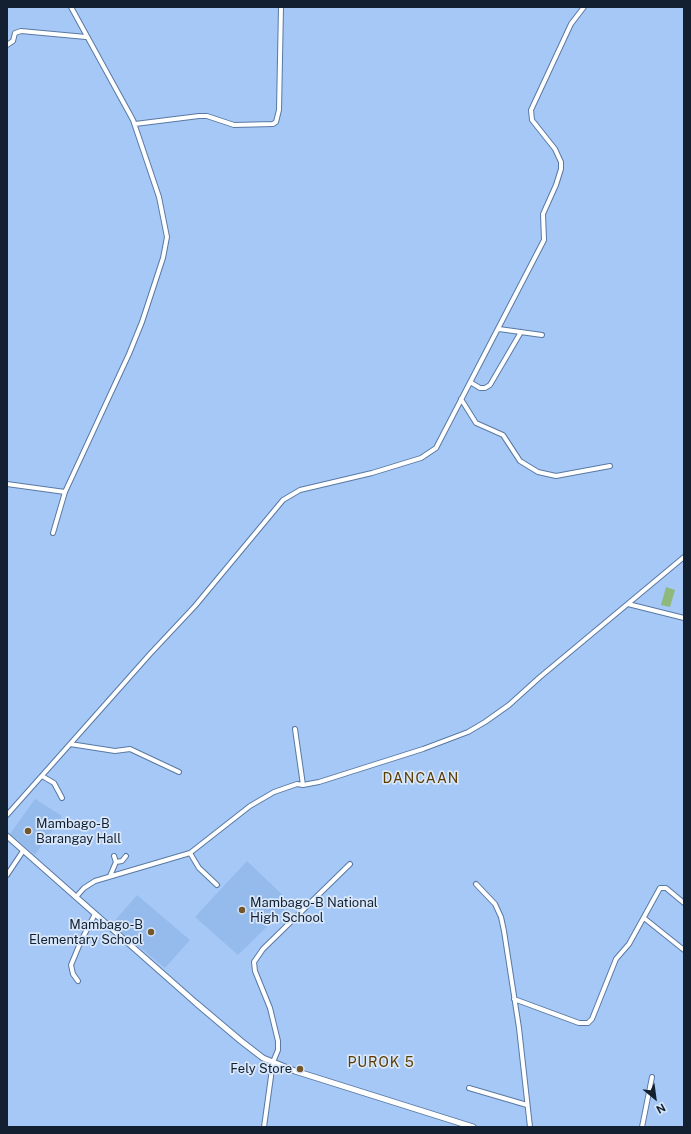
<!DOCTYPE html>
<html>
<head>
<meta charset="utf-8">
<style>
  body { margin:0 }
  #map { position:relative; width:691px; height:1134px; overflow:hidden; background:#a5c8f6; font-family:"Public Sans",sans-serif }
  canvas { display:block }
  .frame { position:absolute; inset:0; border:8px solid #132031; pointer-events:none }
  .north { position:absolute; left:635px; top:1078px; width:40px; height:40px; -webkit-text-stroke:3px #d9e7fa; paint-order:stroke; rotate:151deg; font-size:11px; font-weight:700; line-height:16px; text-align:center; color:#132031 }
  .north::after { content:''; display:block; margin:auto; width:14px; height:18px; background:#132031; clip-path:polygon(50% 0,100% 100%,50% 72%,0 100%) }
</style>
</head>
<body>
<div id="map">
<canvas width="691" height="1134"></canvas>
<div class="frame"></div>
<div class="north">N</div>
</div>
<script>
const ctx = document.querySelector('canvas').getContext('2d');
ctx.lineJoin = 'round';
function fill(path, color) { ctx.fillStyle = color; ctx.fill(path, 'evenodd'); }
const shape = rows => new Path2D(rows.map(r => 'M' + r).join(''));
function stroke(path, color, width, dash) { ctx.strokeStyle = color; ctx.lineWidth = width; ctx.lineCap = dash ? 'butt' : 'round'; ctx.setLineDash(dash || []); ctx.stroke(path); }
function write(font, color, halo, rows, align = 'center') {
  ctx.font = font + ' "Public Sans",sans-serif'; ctx.lineWidth = 3.5; ctx.setLineDash([]); ctx.textBaseline = 'middle'; ctx.strokeStyle = halo; ctx.fillStyle = color; for (const [text, x, y, turn = 0] of rows) {
    ctx.save(); ctx.translate(x, y); ctx.rotate((+turn || 0) * Math.PI / 180); ctx.textAlign = isNaN(turn) ? turn : align; if (halo) ctx.strokeText(text, 0, 0); ctx.fillText(text, 0, 0); ctx.restore();
  }
}
const built = shape([
  [35,799,62,816,35,855,10,834],
  [247,861,291,903,238,955,195,917],
  [137,895,190,940,165,968,112,924]
]);
const green = shape([
  [666,587,675,590,670,607,661,605]
]);
const minor = shape([
  [7,45,13,41,15,33,21,31,86,37],
  [135,124,199,116,207,116,234,125,273,124,276,122,279,110,281,7],
  [499,329,542,335],
  [470,382,480,388,485,388,490,385,521,332],
  [461,399,476,423,503,435,520,461,538,472,556,476,610,466],
  [7,484,65,492],
  [53,533,65,492,129,354,142,322,163,258,167,237,159,197,133,120,71,7],
  [628,604,684,618],
  [295,729,303,785],
  [70,744,115,751,130,749,179,772],
  [42,776,54,783,62,798],
  [7,815,150,654,195,606,283,500,300,490,372,473,421,458,436,448,544,240,543,214,556,185,561,169,561,162,555,149,532,120,531,110,571,24,584,7],
  [190,853,199,868,217,885],
  [116,862,122,861,126,856],
  [7,875,23,851],
  [110,876,116,862,114,856],
  [476,884,495,904,501,917,504,931,519,1028,530,1127],
  [76,897,84,888,95,881,190,853,250,806,274,792,297,784,303,785,319,782,423,749,468,732,485,722,509,705,540,677,684,557],
  [644,918,684,950],
  [78,981,73,974,71,965,81,941,95,914],
  [514,999,579,1023,588,1023,592,1019,616,959,629,944,660,888,666,888,684,903],
  [469,1088,527,1105],
  [264,1127,273,1062,278,1050,278,1041,270,1008,255,971,254,962,263,949,350,864],
  [642,1127,652,1077]
]);
const tertiary = shape([
  [7,836,196,1003,241,1041,263,1058,295,1071,473,1127]
]);
const markers = [
  [28,831,4,"#73562a"],
  [242,910,4,"#73562a"],
  [151,932,4,"#73562a"],
  [300,1069,4,"#73562a"]
];
const poiNames = [
  ["Mambago-B",36,824],
  ["Barangay Hall",36,839],
  ["Mambago-B National",250,903],
  ["High School",250,918],
  ["Mambago-B",143,925,"right"],
  ["Elementary School",143,940,"right"],
  ["Fely Store",292,1069,"right"]
];
const neighbourhoodNames = [
  ["DANCAAN",421,779],
  ["PUROK 5",381,1063]
];
fill(built, '#95bbed');
fill(green, '#8fb97c');
stroke(minor, '#5979a3', 6);
stroke(tertiary, '#5979a3', 7);
stroke(minor, '#fff', 4);
stroke(tertiary, '#fff', 5);
for (const [x, y, r, color] of markers) { const dot = new Path2D(); dot.arc(x, y, r, 0, 2 * Math.PI); ctx.fillStyle = color; ctx.fill(dot); stroke(dot, '#d9e7fa', 1.5); }
write('13px', '#132031', '#d9e7fa', poiNames, 'left');
ctx.letterSpacing = '1px';
write('14px', '#5a3b00', '#d9e7fa', neighbourhoodNames);
ctx.letterSpacing = '0px';
</script>
</body>
</html>
